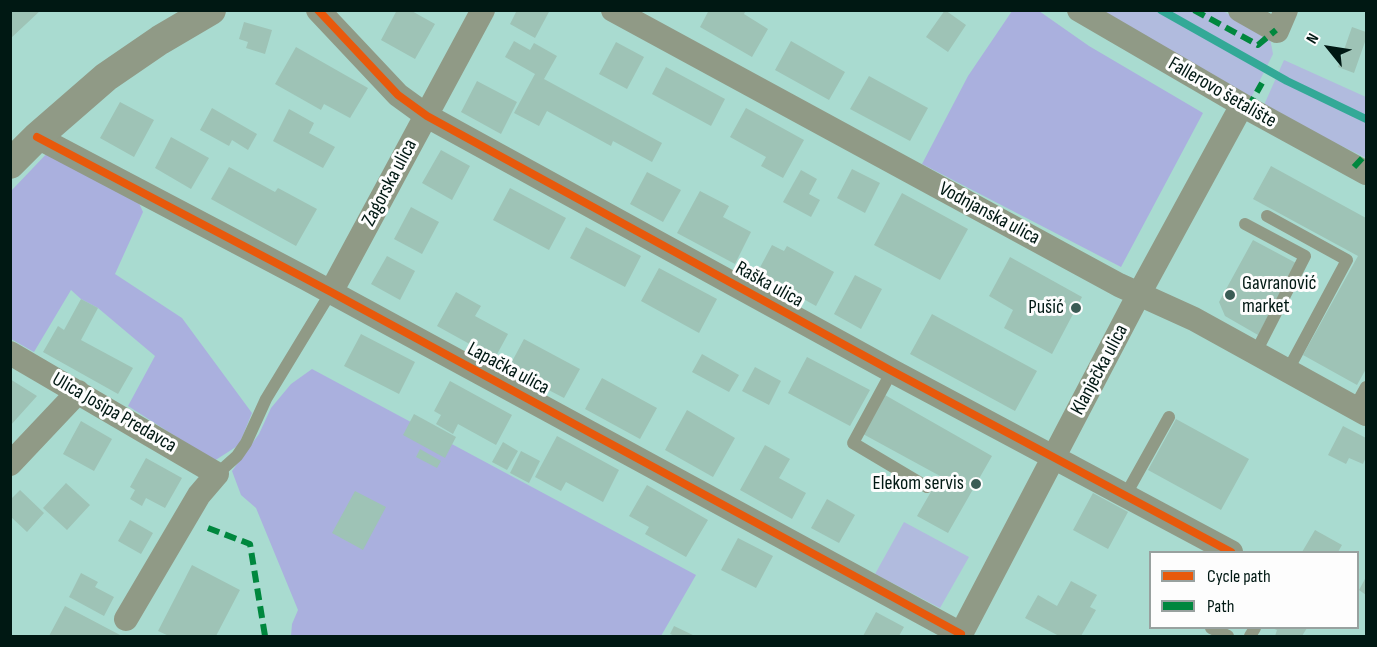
<!DOCTYPE html>
<html>
<head>
<meta charset="utf-8">
<style>
  body { margin:0 }
  #map { position:relative; width:1377px; height:647px; overflow:hidden; background:#a9dbd0; font-family:"Sofia Sans Condensed",sans-serif }
  canvas { display:block }
  .frame { position:absolute; inset:0; border:12px solid #001813; pointer-events:none }
  .legend { position:absolute; left:1149px; top:551px; width:210px; height:78px; box-sizing:border-box; background:#fdfdfd; border:2px solid #98a19f; margin:0; padding:8px 10px; list-style:none; font-size:18px; color:#001813 }
  .legend li { display:flex; align-items:center; gap:12px; height:30px }
  .legend b { width:30px; border:2px solid #98a19f }
  .north { position:absolute; left:1299px; top:18px; width:60px; height:60px; -webkit-text-stroke:4px #fdfdfd; paint-order:stroke; rotate:300deg; font-size:16px; font-weight:700; line-height:24px; text-align:center; color:#001813 }
  .north::after { content:''; display:block; margin:auto; width:21px; height:27px; background:#001813; clip-path:polygon(50% 0,100% 100%,50% 72%,0 100%) }
</style>
</head>
<body>
<div id="map">
<canvas width="1377" height="647"></canvas>
<div class="frame"></div>
<ul class="legend">
<li><b style="height:8px;background:#e8590c"></b>Cycle path</li>
<li><b style="height:8px;background:#00873e"></b>Path</li>
</ul>
<div class="north">N</div>
</div>
<script>
const ctx = document.querySelector('canvas').getContext('2d');
ctx.lineJoin = 'round';
function fill(path, color) { ctx.fillStyle = color; ctx.fill(path, 'evenodd'); }
const shape = rows => new Path2D(rows.map(r => 'M' + r).join(''));
function stroke(path, color, width, dash) { ctx.strokeStyle = color; ctx.lineWidth = width; ctx.lineCap = dash ? 'butt' : 'round'; ctx.setLineDash(dash || []); ctx.stroke(path); }
function write(font, color, halo, rows, align = 'center') {
  ctx.font = font + ' "Sofia Sans Condensed",sans-serif'; ctx.lineWidth = 6; ctx.setLineDash([]); ctx.textBaseline = 'middle'; ctx.strokeStyle = halo; ctx.fillStyle = color; for (const [text, x, y, turn = 0] of rows) {
    ctx.save(); ctx.translate(x, y); ctx.rotate((+turn || 0) * Math.PI / 180); ctx.textAlign = isNaN(turn) ? turn : align; if (halo) ctx.strokeText(text, 0, 0); ctx.fillText(text, 0, 0); ctx.restore();
  }
}
const green = shape([
  [1101,11,1223,11,1270,38,1273,54,1251,98],
  [1284,60,1366,97,1366,158,1323,137,1264,105],
  [904,522,969,557,940,608,875,574]
]);
const forest = shape([
  [1012,11,1039,11,1089,46,1203,113,1121,267,922,164,968,76],
  [52,148,135,194,143,212,115,274,182,318,252,413,239,445,214,461,128,406,155,356,98,308,81,299,71,290,34,352,11,339,11,191],
  [312,369,696,575,661,636,291,636,292,624,298,610,256,508,241,495,232,471,259,434,271,408,291,384]
]);
const stream = shape([
  [1161,10,1287,81,1366,119]
]);
const building = shape([
  [10,10,41,10,10,39],
  [397,10,410,10,435,24,415,59,381,40],
  [517,10,550,10,535,38,510,24],
  [709,10,746,10,744,14,768,29,752,57,700,27],
  [945,10,966,25,948,52,926,37],
  [244,22,272,30,265,54,246,48,248,42,239,39],
  [1352,27,1366,32,1366,39,1354,73,1338,67],
  [514,41,530,50,534,43,557,56,544,79,662,143,652,162,613,141,611,146,547,111,539,126,514,113,535,74,505,57],
  [791,41,845,72,829,100,775,70],
  [616,42,644,57,627,89,599,74],
  [296,47,368,88,350,118,324,104,321,110,275,84],
  [666,67,725,99,711,126,652,94],
  [869,76,928,108,910,141,850,109],
  [477,81,517,102,501,134,461,112],
  [120,102,154,120,134,157,100,138],
  [212,108,257,134,248,150,232,140,229,146,200,130],
  [746,108,804,140,783,178,761,166,766,157,730,137],
  [289,109,314,123,309,133,335,147,323,168,273,141],
  [171,137,209,158,191,189,155,168],
  [441,150,470,166,452,200,422,183],
  [1271,166,1366,218,1366,369,1357,385,1303,355,1358,256,1253,199],
  [229,167,275,192,278,188,317,209,296,246,211,199],
  [852,169,880,183,865,213,837,198],
  [801,170,817,179,809,194,820,200,811,217,783,202],
  [647,172,681,190,663,222,630,204],
  [510,188,566,218,549,250,493,220],
  [700,191,729,206,723,217,751,232,735,264,677,233],
  [902,193,968,229,940,280,874,245],
  [411,207,439,222,422,254,394,239],
  [586,227,641,256,625,287,570,258],
  [1253,240,1296,263,1258,335,1225,316,1219,302],
  [772,245,784,251,787,246,834,272,816,306,757,273],
  [387,256,415,271,400,300,371,284],
  [1010,257,1082,297,1052,354,1004,328,1013,310,989,296],
  [659,268,717,299,699,333,641,301],
  [855,275,882,289,861,329,834,314],
  [456,292,481,306,475,316,508,334,495,358,437,326],
  [81,299,98,308,81,340,133,368,118,394,43,352,58,326,64,330],
  [932,314,1037,371,1015,411,910,354],
  [361,334,415,362,399,394,344,366],
  [524,339,580,369,564,398,508,369],
  [702,354,739,375,729,392,692,372],
  [807,357,870,390,850,426,788,393],
  [755,367,781,381,769,405,742,391],
  [602,378,657,408,640,439,585,409],
  [10,379,37,396,10,426],
  [450,381,512,415,496,445,458,424,453,434,436,424,441,415,434,411],
  [885,395,992,456,948,533,917,516,940,476,863,434],
  [687,410,735,438,713,477,665,450],
  [414,414,456,437,445,458,403,435],
  [1176,419,1249,459,1221,510,1148,470],
  [81,421,112,439,94,471,63,454],
  [1343,426,1366,438,1366,457,1363,464,1349,458,1346,464,1328,455],
  [557,436,619,470,603,502,566,482,561,491,535,477],
  [503,442,518,451,507,470,492,462],
  [765,445,790,459,779,478,806,493,792,519,740,490],
  [420,449,441,461,437,468,416,457],
  [521,451,540,461,529,483,510,473],
  [146,458,182,478,165,508,146,498,142,506,130,499,135,490,130,487],
  [66,483,90,505,67,530,43,508],
  [647,485,708,520,686,557,645,534,649,527,629,516],
  [20,490,44,513,27,532,10,516,10,500],
  [355,491,386,507,363,550,332,533],
  [1093,493,1128,512,1108,549,1073,530],
  [827,499,855,515,839,543,811,528],
  [130,520,153,533,141,554,118,541],
  [1315,530,1342,545,1338,552,1302,552],
  [738,538,773,556,756,588,721,570],
  [192,565,240,590,216,636,169,636,158,631],
  [81,573,98,582,95,587,114,597,104,616,69,597],
  [1366,577,1366,595,1359,590],
  [1071,581,1097,595,1090,607,1096,610,1081,636,1059,636,1025,618,1038,595,1057,606],
  [65,606,122,636,49,636],
  [876,612,904,627,899,636,863,636],
  [674,626,695,636,675,636,670,634],
  [1272,628,1307,628,1302,636,1275,636,1277,630]
]);
const service = shape([
  [1267,216,1347,260,1288,370],
  [1245,224,1305,256,1256,352],
  [892,371,853,443,927,487],
  [1355,407,1366,387],
  [217,474,237,456,246,443,266,399,331,292],
  [1125,496,1169,417],
  [1211,628,1228,636],
  [1250,636,1255,628]
]);
const minor = shape([
  [318,10,398,95,427,116,892,371,1231,552],
  [613,10,1119,285,1194,319,1366,414],
  [1079,10,1251,110,1366,173],
  [1240,10,1277,31,1286,10],
  [37,137,305,278,961,634],
  [331,292,483,10],
  [10,353,217,474,199,495,126,619],
  [10,464,78,392],
  [960,636,1139,294,1242,105]
]);
const tertiary = shape([
  [10,164,37,137,106,77,160,40,211,10]
]);
const quiet = shape([
  [1194,10,1258,45,1276,30],
  [1248,108,1262,83],
  [1354,167,1366,154],
  [208,528,250,544,265,636]
]);
const cycleway = shape([
  [318,10,398,95,427,116,892,371,1231,552],
  [37,137,331,292,961,634,960,636]
]);
const markers = [
  [1230,295,6,"#3b5c55"],
  [1076,308,6,"#3b5c55"],
  [976,484,6,"#3b5c55"]
];
const streetNames = [
  ["Fallerovo šetalište",1222,93,30],
  ["Zagorska ulica",390,183,-62],
  ["Vodnjanska ulica",989,214,28],
  ["Raška ulica",769,285,29],
  ["Lapačka ulica",508,369,28],
  ["Klanječka ulica",1100,370,-62],
  ["Ulica Josipa Predavca",114,413,30]
];
const poiNames = [
  ["Gavranović",1242,284,"left"],
  ["market",1242,307,"left"],
  ["Pušić",1064,308],
  ["Elekom servis",964,484]
];
fill(green, '#b1bbde');
fill(forest, '#aab0de');
stroke(stream, '#33a997', 8);
fill(building, '#9ec3b6');
stroke(service, '#909a86', 12);
stroke(minor, '#909a86', 24);
stroke(tertiary, '#909a86', 30);
stroke(quiet, '#00873e', 6, [12, 6]);
stroke(cycleway, '#e8590c', 8);
for (const [x, y, r, color] of markers) { const dot = new Path2D(); dot.arc(x, y, r, 0, 2 * Math.PI); ctx.fillStyle = color; ctx.fill(dot); stroke(dot, '#fdfdfd', 2); }
write('20px', '#001813', '#fdfdfd', streetNames);
write('20px', '#001813', '#fdfdfd', poiNames, 'right');
</script>
</body>
</html>
